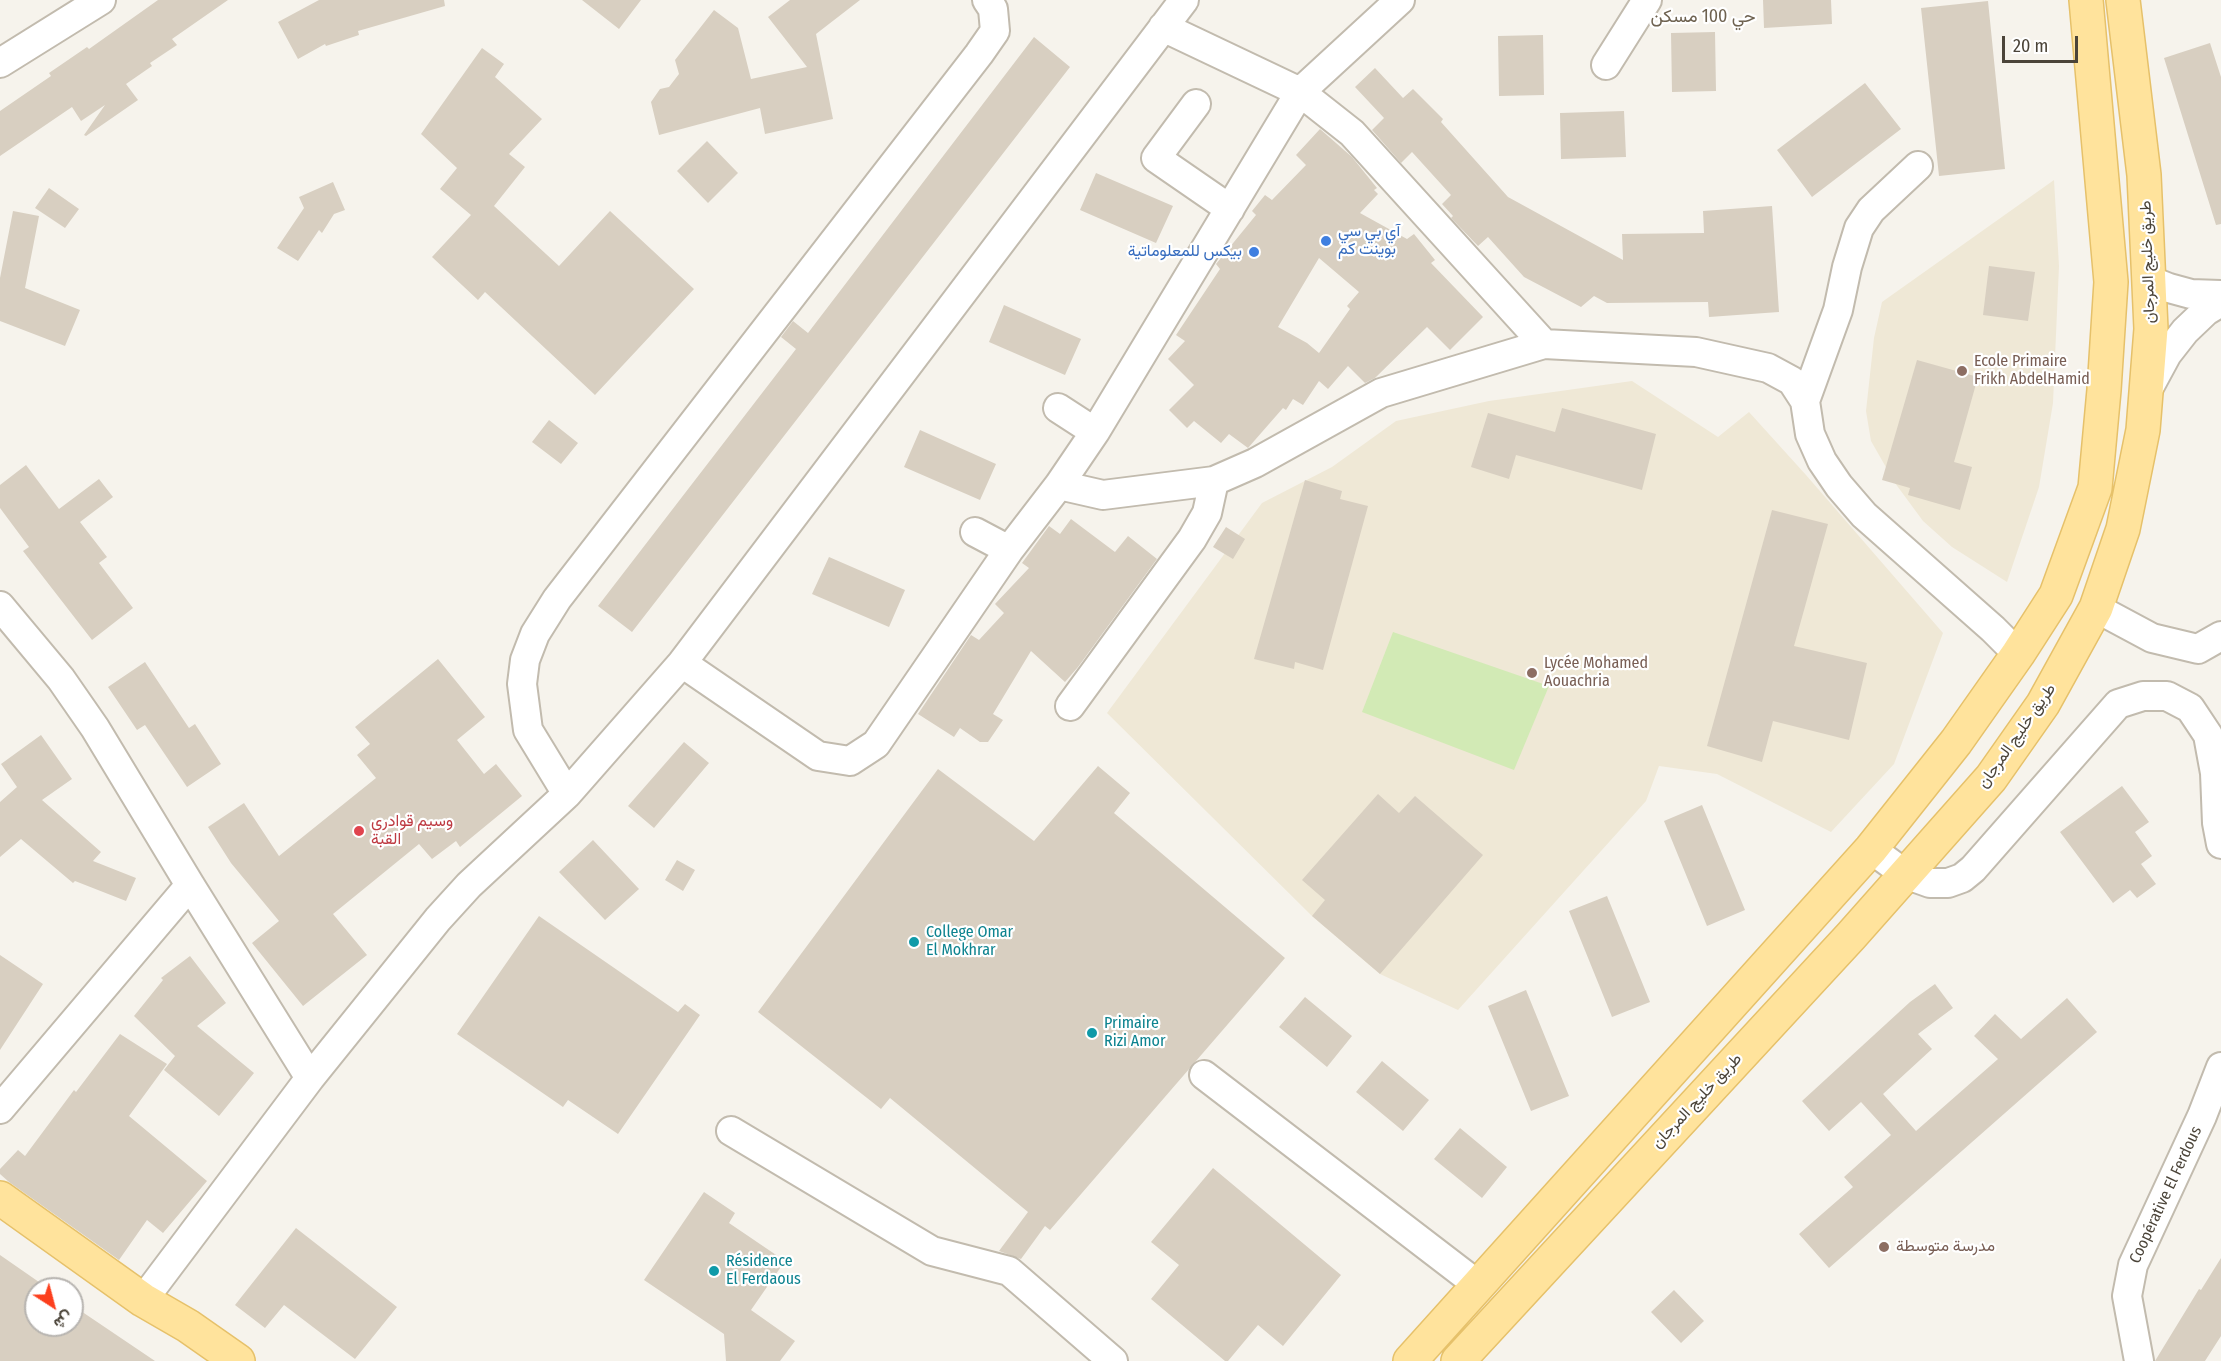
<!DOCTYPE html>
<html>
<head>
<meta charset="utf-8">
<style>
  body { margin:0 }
  #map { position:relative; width:2221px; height:1361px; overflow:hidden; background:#f6f3ec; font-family:"Fira Sans Condensed",Vazirmatn,sans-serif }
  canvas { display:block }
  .north { position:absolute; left:24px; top:1277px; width:60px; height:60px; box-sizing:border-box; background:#fff; border:2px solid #b7b4b0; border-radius:50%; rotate:144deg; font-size:16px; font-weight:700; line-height:24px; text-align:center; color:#4b4439 }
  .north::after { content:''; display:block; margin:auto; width:21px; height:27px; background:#fc3f1d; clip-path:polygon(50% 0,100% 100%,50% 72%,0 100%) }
  .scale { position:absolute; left:2002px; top:36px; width:76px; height:27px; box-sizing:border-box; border:3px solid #4b4439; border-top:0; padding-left:8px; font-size:18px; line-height:21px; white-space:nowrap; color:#4b4439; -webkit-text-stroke:4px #fff; paint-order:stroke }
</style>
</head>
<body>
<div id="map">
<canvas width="2221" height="1361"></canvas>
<div class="north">ش</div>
<div class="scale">20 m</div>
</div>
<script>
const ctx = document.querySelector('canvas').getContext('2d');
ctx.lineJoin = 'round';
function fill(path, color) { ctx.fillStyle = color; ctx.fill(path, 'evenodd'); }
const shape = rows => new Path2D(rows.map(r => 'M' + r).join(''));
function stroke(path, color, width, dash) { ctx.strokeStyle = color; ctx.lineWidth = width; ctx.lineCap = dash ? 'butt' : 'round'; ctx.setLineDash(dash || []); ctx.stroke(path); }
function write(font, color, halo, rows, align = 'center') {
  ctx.font = font + ' "Fira Sans Condensed",Vazirmatn,sans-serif'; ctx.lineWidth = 4.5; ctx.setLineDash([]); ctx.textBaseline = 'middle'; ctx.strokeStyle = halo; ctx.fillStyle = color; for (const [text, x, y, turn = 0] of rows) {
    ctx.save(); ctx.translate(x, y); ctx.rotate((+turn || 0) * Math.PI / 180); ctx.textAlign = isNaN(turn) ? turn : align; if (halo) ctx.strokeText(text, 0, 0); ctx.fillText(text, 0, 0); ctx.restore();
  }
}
const education = shape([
  [2054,180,2059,266,2053,403,2039,487,2007,582,1952,547,1923,521,1895,483,1871,441,1866,411,1874,338,1882,302],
  [1632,381,1718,437,1749,412,1806,475,1943,633,1894,764,1831,832,1717,774,1659,766,1646,801,1458,1010,1380,974,1312,916,1107,713,1262,503,1332,467,1396,421,1489,401]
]);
const green = shape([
  [1393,632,1549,686,1514,770,1362,712]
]);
const building = shape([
  [158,0,228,0,172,39,177,45,150,63,152,66,126,84,138,100,86,136,84,135,105,105,81,121,72,107,0,156,0,111,51,76,49,73,87,47,89,49],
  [319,0,444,0,445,6,358,31,359,35,326,46,325,44,298,59,278,22],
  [582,0,641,0,619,29],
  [790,0,860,0,816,34,833,119,765,134,760,108,659,135,651,102,660,89,669,87,679,74,675,60,714,10,738,28,751,79,807,67,768,17],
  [1763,0,1831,0,1832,24,1764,28],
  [1988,1,2005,169,1939,176,1921,8],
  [1715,32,1716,91,1672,92,1671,33],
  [1543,35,1544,95,1499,96,1498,36],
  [1034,37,1070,67,632,632,598,606,796,349,781,337,793,321,808,333],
  [2210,43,2221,77,2221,224,2216,225,2164,58],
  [482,48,504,64,495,77,542,119,509,154,525,167,494,206,559,266,610,211,694,289,595,395,485,292,478,300,432,257,471,215,440,189,457,168,421,134],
  [1375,68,1403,98,1413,89,1443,119,1441,122,1508,197,1623,260,1622,234,1704,233,1703,211,1772,206,1779,312,1709,317,1708,302,1607,303,1594,296,1581,307,1524,277,1488,237,1478,246,1451,218,1453,216,1442,204,1451,195,1412,152,1401,163,1372,130,1384,118,1355,87],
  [1865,83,1901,129,1812,197,1777,150],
  [1624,111,1626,157,1561,159,1560,113],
  [1320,129,1352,157,1377,188,1374,190,1378,194,1360,213,1407,239,1414,234,1435,260,1431,263,1483,317,1450,350,1427,327,1375,378,1365,383,1348,366,1328,389,1319,381,1303,405,1293,399,1286,410,1283,408,1248,448,1229,434,1221,443,1194,421,1187,428,1169,410,1194,385,1168,359,1185,341,1176,335,1220,269,1216,264,1256,215,1252,211,1265,195,1272,200,1306,165,1296,155],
  [1319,258,1359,292,1347,306,1350,309,1319,353,1307,343,1278,327],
  [707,141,738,173,708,203,677,171],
  [1096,173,1173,206,1156,243,1080,210],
  [333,182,345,210,334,214,322,233,319,230,298,261,277,248,304,208,299,197],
  [49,188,79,209,65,228,35,208],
  [13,211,39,216,25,288,80,310,65,346,0,321,0,278],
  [1989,266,2035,272,2028,321,1983,315],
  [1004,305,1081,339,1065,375,989,342],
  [1917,360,1978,377,1954,462,1972,467,1960,510,1908,495,1910,488,1882,480],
  [1562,408,1656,434,1642,490,1516,455,1509,479,1471,467,1488,413,1555,432],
  [549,420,578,443,561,464,532,442],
  [920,430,996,464,980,500,904,467],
  [26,465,59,509,99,479,113,497,80,522,107,557,99,563,133,608,92,640,23,551,29,547,0,508,0,485],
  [1305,480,1342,491,1340,499,1368,506,1323,670,1295,662,1294,669,1254,659],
  [1772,510,1828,524,1794,646,1867,663,1849,740,1773,721,1762,762,1707,746],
  [1071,519,1115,552,1128,536,1157,559,1078,667,1065,682,1031,651,993,714,1003,720,988,742,980,742,960,728,954,737,918,714,971,635,979,640,1004,613,995,604,1029,568,1022,563,1049,526,1060,534],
  [1226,527,1245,539,1233,559,1213,547],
  [829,557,905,590,889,627,812,594],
  [438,659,485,717,457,740,484,774,496,764,522,796,460,847,456,841,432,859,419,844,333,914,367,955,303,1006,252,943,279,921,231,863,208,827,244,803,279,856,376,778,357,755,370,744,355,727],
  [145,662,189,728,195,724,221,764,187,787,145,725,137,730,108,687],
  [41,735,72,779,42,800,101,852,93,861,136,878,126,901,75,881,73,883,21,839,0,857,0,802,17,787,1,764],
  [684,742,709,763,654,828,628,806],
  [1098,766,1130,793,1114,813,1285,958,1050,1230,1045,1226,1021,1259,999,1251,1028,1212,890,1098,881,1109,758,1012,938,769,1034,841],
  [2122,786,2149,822,2135,832,2152,856,2141,864,2156,884,2137,898,2130,890,2113,903,2060,832],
  [1378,794,1399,813,1415,796,1483,855,1380,974,1312,916,1325,900,1302,880],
  [1702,805,1745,910,1707,926,1664,821],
  [593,840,639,889,605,920,559,872],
  [677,860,695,870,683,891,665,880],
  [1607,896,1650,1002,1612,1017,1569,911],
  [539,916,678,1012,685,1004,700,1015,618,1134,568,1100,563,1107,457,1034],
  [0,955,43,984,0,1050],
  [190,956,226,1003,197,1026,254,1073,219,1116,164,1070,175,1056,134,1016,163,980,161,978],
  [1935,984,1953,1008,1918,1034,1932,1049,1883,1094,1916,1131,1998,1059,1974,1036,1995,1014,2021,1039,2067,998,2097,1032,1829,1268,1799,1234,1853,1187,1844,1177,1891,1135,1861,1102,1829,1131,1802,1101,1910,1002],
  [1526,990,1569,1096,1531,1111,1488,1006],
  [1305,997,1352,1036,1327,1067,1279,1027],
  [120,1034,167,1064,129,1116,207,1181,163,1233,147,1220,119,1260,9,1182,0,1174,0,1169,18,1150,25,1156,74,1090,76,1092],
  [1382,1061,1429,1100,1403,1131,1356,1092],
  [1460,1128,1507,1167,1482,1198,1434,1159],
  [1213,1168,1341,1275,1283,1346,1258,1325,1228,1361,1225,1361,1151,1299,1179,1265,1151,1242],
  [704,1192,735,1213,729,1223,785,1261,751,1310,795,1341,780,1361,726,1361,724,1334,644,1280],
  [296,1228,397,1307,355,1359,284,1305,265,1328,235,1305],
  [0,1255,49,1289,36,1289,36,1325,72,1325,72,1305,155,1361,0,1361],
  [2221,1258,2221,1336,2205,1361,2155,1361,2199,1289,2201,1290],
  [1674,1290,1704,1321,1681,1343,1651,1312]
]);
const minor = shape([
  [1163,27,1300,92,1400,0],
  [0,63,101,0],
  [1606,65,1647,0],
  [1196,104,1156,158,1230,209],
  [2149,280,2169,288,2191,294,2221,295],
  [2147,391,2167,354,2185,331,2206,311,2221,302],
  [1805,401,1838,310,1847,267,1859,228,1871,210,1918,166],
  [1058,408,1095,432],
  [1059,485,1103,495,1214,481,1255,463,1381,393,1544,344,1696,352,1768,368,1792,381,1805,401,1810,434,1822,461,1839,486,1864,515,1993,629,2018,654],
  [975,532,1009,550],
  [0,606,61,679,95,728,190,885,310,1078],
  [2096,608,2152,638,2198,649,2221,636],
  [682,663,818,756,850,761,876,744,1009,550,1059,485,1095,432,1300,92,1352,133,1544,344],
  [1070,706,1192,539,1207,513,1214,481],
  [567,794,528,730,522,684,525,660,535,634,557,599,979,54,995,31,993,9,987,0],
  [1871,849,1905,874,1930,883,1948,883,1962,878,1973,869,2118,704,2143,696,2167,696,2190,708,2208,735,2215,773,2217,823,2221,844],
  [1204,1075,1478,1285],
  [0,1109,190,885],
  [731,1131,932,1251,1009,1271,1113,1361],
  [143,1300,310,1078,438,919,469,885,567,794,682,663,1184,0],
  [2139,1361,2127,1296,2133,1265,2202,1116,2221,1067]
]);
const major = shape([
  [0,1198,143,1300,188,1326,238,1361],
  [1410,1361,1871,849,1956,742,2018,654,2056,595,2095,488,2104,390,2111,282,2086,0],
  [1458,1361,1851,936,1991,778,2043,704,2096,608,2123,529,2143,430,2151,329,2144,175,2123,0]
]);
const markers = [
  [1326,241,6,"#3f7fe0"],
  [1254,252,6,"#3f7fe0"],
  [1962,371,6,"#8d6e63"],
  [1532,673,6,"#8d6e63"],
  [359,831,6,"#e0444e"],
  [914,942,6,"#0f9aa8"],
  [1092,1033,6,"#0f9aa8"],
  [1884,1247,6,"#8d6e63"],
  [714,1271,6,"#0f9aa8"]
];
const shopNames = [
  ["آي بي سي",1338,232],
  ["بوينت كم",1338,250],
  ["بيكس للمعلوماتية",1242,252,"right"]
];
const streetNames = [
  ["طريق خليج المرجان",2148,262,-92],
  ["طريق خليج المرجان",2017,736,-55],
  ["طريق خليج المرجان",1697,1101,-47],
  ["Coopérative El Ferdous",2166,1195,-65]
];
const educationNames = [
  ["Ecole Primaire",1974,362],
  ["Frikh AbdelHamid",1974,380],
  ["Lycée Mohamed",1544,664],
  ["Aouachria",1544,682],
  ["مدرسة متوسطة",1896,1247]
];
const healthNames = [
  ["وسيم قوادري",371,822],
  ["القبة",371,840]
];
const cultureNames = [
  ["College Omar",926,933],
  ["El Mokhrar",926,951],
  ["Primaire",1104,1024],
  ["Rizi Amor",1104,1042],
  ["Résidence",726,1262],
  ["El Ferdaous",726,1280]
];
const neighbourhoodNames = [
  ["حي 100 مسكن",1703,17]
];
fill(education, '#efe8d6');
fill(green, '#d2eab5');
fill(building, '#d8cfc1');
stroke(minor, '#c2bbae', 32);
stroke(major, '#e6c16a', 36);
stroke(minor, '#fff', 28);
stroke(major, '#ffe39c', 33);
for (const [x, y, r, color] of markers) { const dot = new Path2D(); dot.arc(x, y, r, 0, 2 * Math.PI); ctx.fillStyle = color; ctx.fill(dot); stroke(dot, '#fff', 2); }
write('16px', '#366cbe', '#fff', shopNames, 'left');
write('16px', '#4b4439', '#fff', streetNames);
write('16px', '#785e54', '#fff', educationNames, 'left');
write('16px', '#be3a42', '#fff', healthNames, 'left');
write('16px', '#0d838f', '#fff', cultureNames, 'left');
write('18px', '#6e6250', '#fff', neighbourhoodNames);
</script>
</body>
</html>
